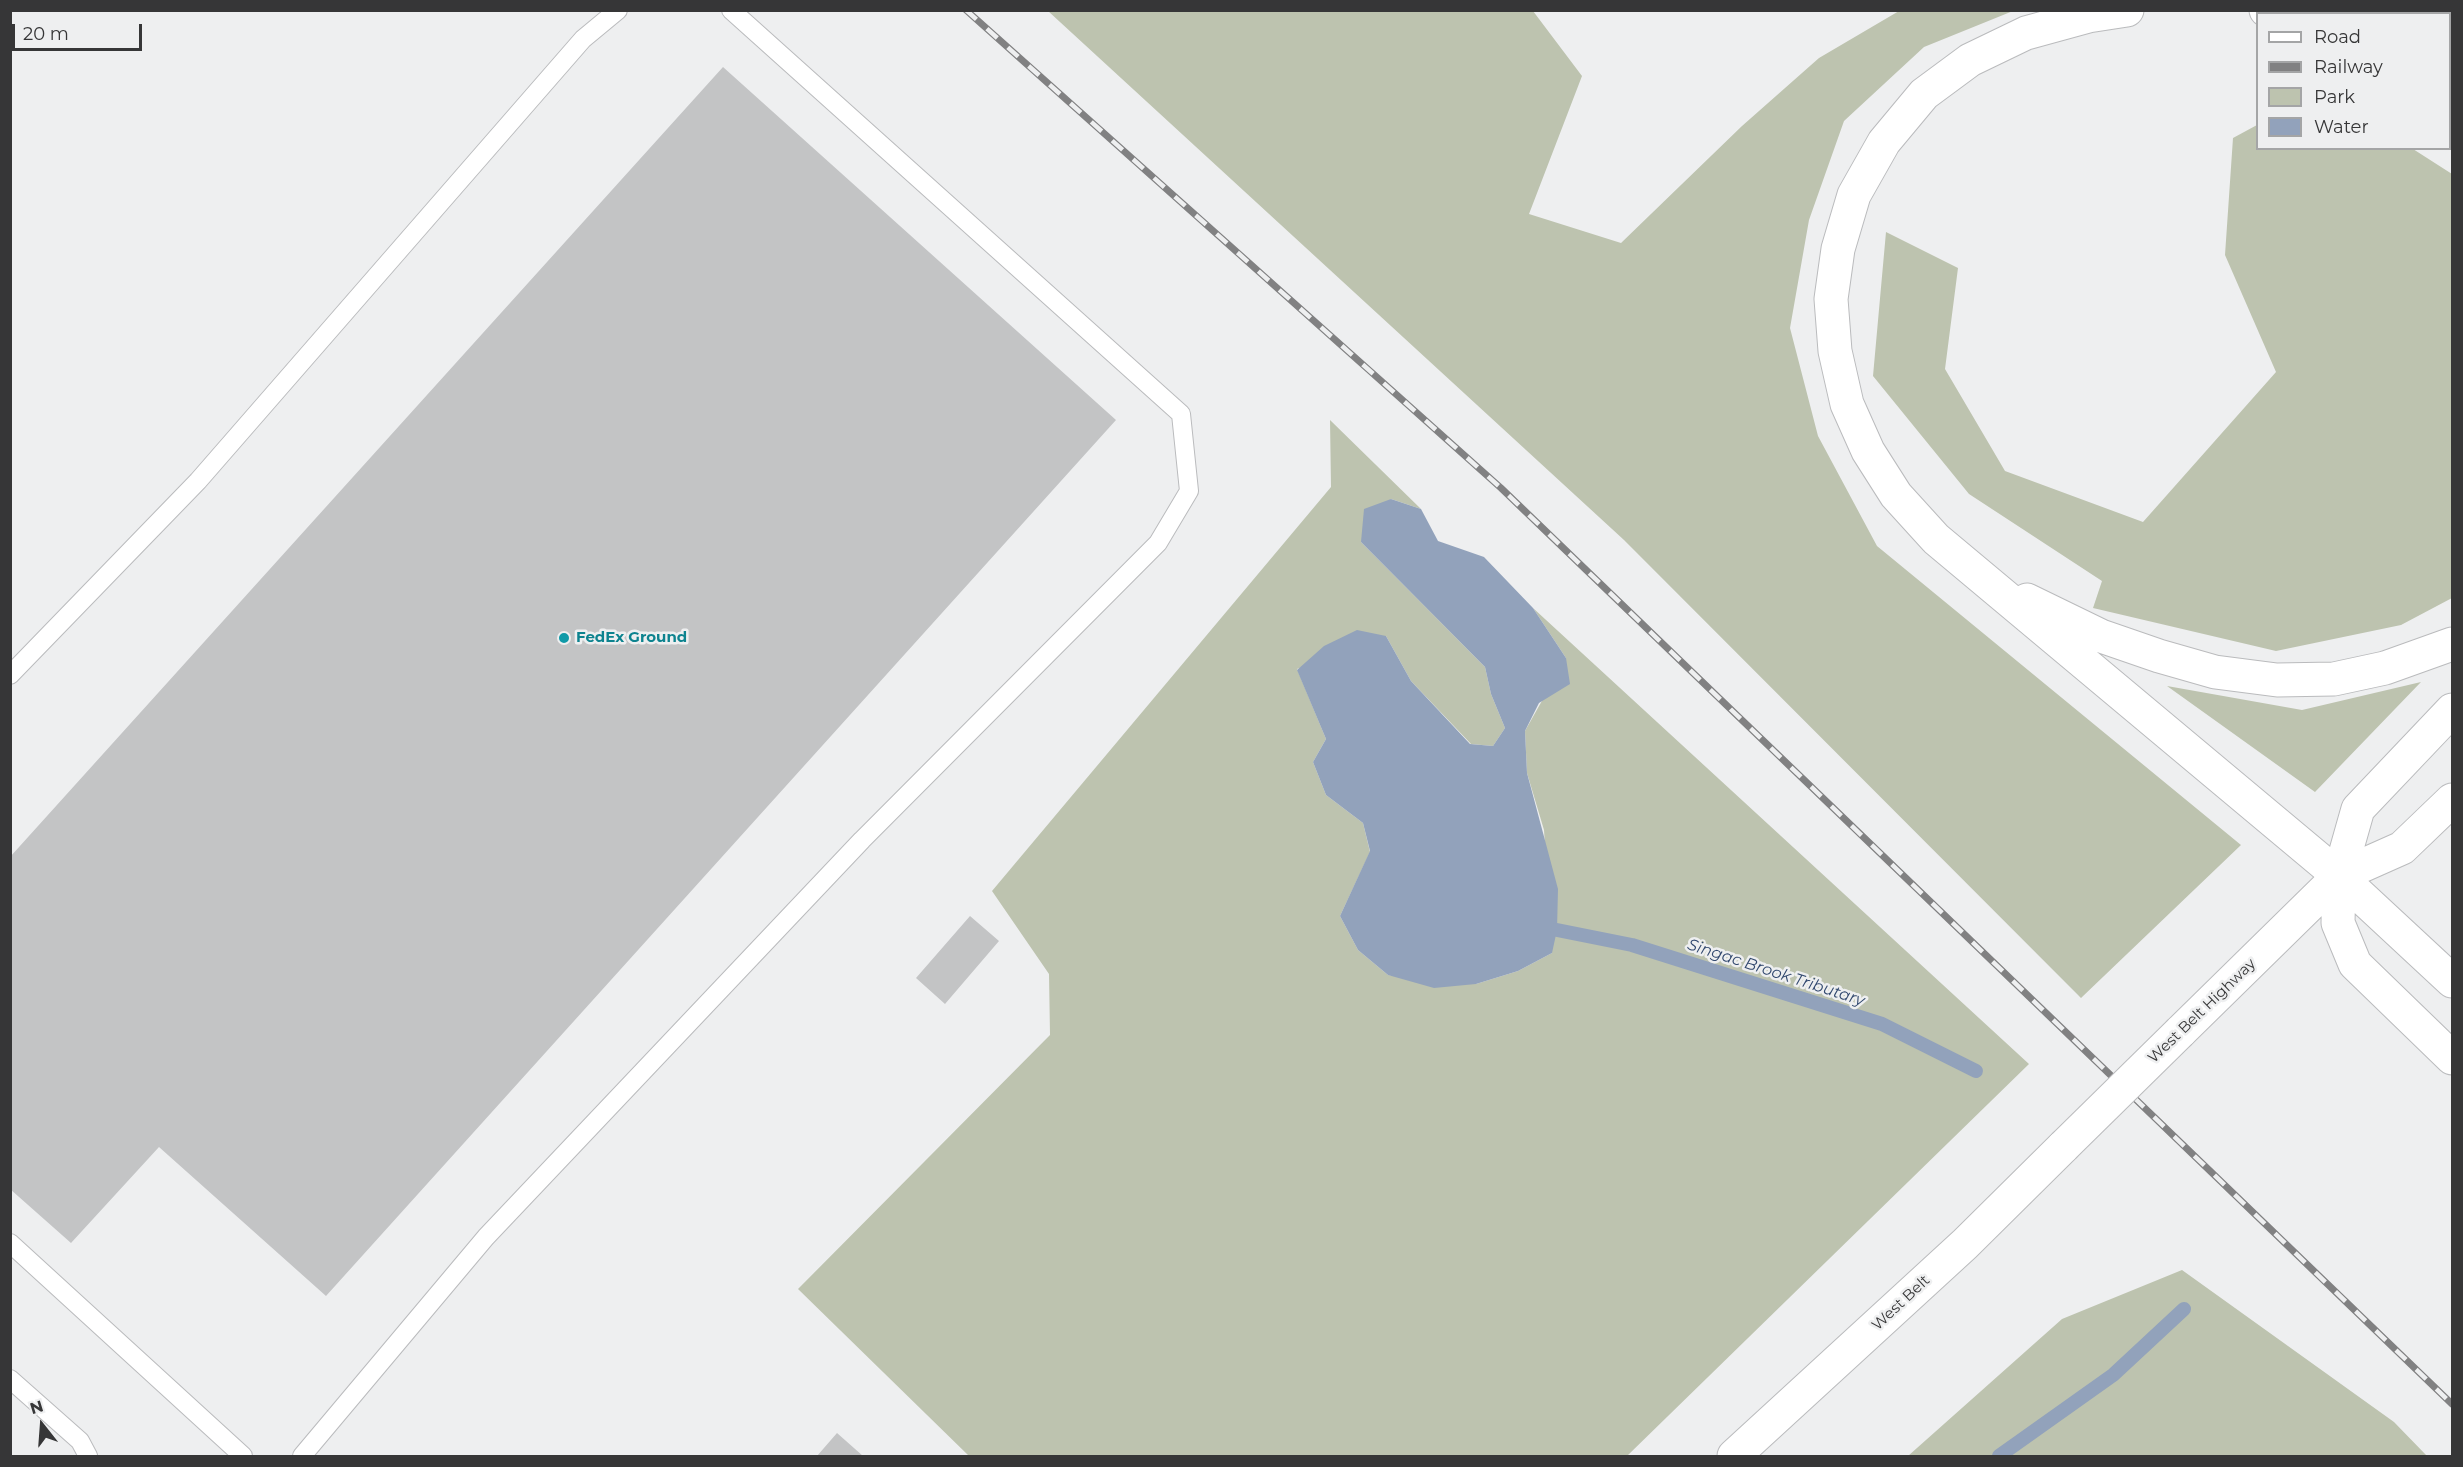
<!DOCTYPE html>
<html>
<head>
<meta charset="utf-8">
<style>
  body { margin:0 }
  #map { position:relative; width:2463px; height:1467px; overflow:hidden; background:#eeeff0; font-family:Montserrat,sans-serif }
  canvas { display:block }
  .frame { position:absolute; inset:0; border:12px solid #363637; pointer-events:none }
  .legend { position:absolute; left:2256px; top:12px; width:195px; height:138px; box-sizing:border-box; background:#eeeff0; border:2px solid #a4a5a6; margin:0; padding:8px 10px; list-style:none; font-size:18px; color:#363637 }
  .legend li { display:flex; align-items:center; gap:12px; height:30px }
  .legend b { width:30px; border:2px solid #a4a5a6 }
  .north { position:absolute; left:12px; top:1395px; width:60px; height:60px; -webkit-text-stroke:4px #eeeff0; paint-order:stroke; rotate:343deg; font-size:16px; font-weight:700; line-height:24px; text-align:center; color:#363637 }
  .north::after { content:''; display:block; margin:auto; width:21px; height:27px; background:#363637; clip-path:polygon(50% 0,100% 100%,50% 72%,0 100%) }
  .scale { position:absolute; left:12px; top:24px; width:130px; height:27px; box-sizing:border-box; border:3px solid #363637; border-top:0; padding-left:8px; font-size:18px; line-height:21px; white-space:nowrap; color:#363637; -webkit-text-stroke:4px #eeeff0; paint-order:stroke }
</style>
</head>
<body>
<div id="map">
<canvas width="2463" height="1467"></canvas>
<div class="frame"></div>
<ul class="legend">
<li><b style="height:8px;background:#fff"></b>Road</li>
<li><b style="height:8px;background:#818182"></b>Railway</li>
<li><b style="height:16px;background:#bdc3af"></b>Park</li>
<li><b style="height:16px;background:#92a2bb"></b>Water</li>
</ul>
<div class="north">N</div>
<div class="scale">20 m</div>
</div>
<script>
const ctx = document.querySelector('canvas').getContext('2d');
ctx.lineJoin = 'round';
function fill(path, color) { ctx.fillStyle = color; ctx.fill(path, 'evenodd'); }
const shape = rows => new Path2D(rows.map(r => 'M' + r).join(''));
function stroke(path, color, width, dash) { ctx.strokeStyle = color; ctx.lineWidth = width; ctx.lineCap = dash ? 'butt' : 'round'; ctx.setLineDash(dash || []); ctx.stroke(path); }
function write(font, color, halo, rows, align = 'center') {
  ctx.font = font + ' Montserrat,sans-serif'; ctx.lineWidth = 5; ctx.setLineDash([]); ctx.textBaseline = 'middle'; ctx.strokeStyle = halo; ctx.fillStyle = color; for (const [text, x, y, turn = 0] of rows) {
    ctx.save(); ctx.translate(x, y); ctx.rotate((+turn || 0) * Math.PI / 180); ctx.textAlign = isNaN(turn) ? turn : align; if (halo) ctx.strokeText(text, 0, 0); ctx.fillText(text, 0, 0); ctx.restore();
  }
}
const green = shape([
  [1048,11,1533,11,1582,76,1529,214,1621,243,1742,126,1819,58,1899,11,2013,11,1924,47,1844,121,1809,220,1790,328,1818,436,1877,546,2241,845,2081,998,1624,540],
  [2257,125,2258,148,2413,149,2452,174,2452,598,2401,625,2276,651,2093,608,2102,581,1969,494,1873,376,1886,232,1958,268,1945,369,2005,471,2143,522,2276,372,2225,255,2233,138],
  [1330,420,1421,509,1391,499,1361,542,1485,667,1491,694,1505,728,1493,746,1471,744,1411,681,1386,636,1297,669,1326,739,1313,762,1326,795,1363,823,1370,852,1340,916,1358,950,1388,975,1476,984,1518,971,1552,953,1544,830,1527,773,1525,731,1566,658,1533,608,2029,1064,1627,1456,969,1456,798,1289,1050,1035,1049,974,992,891,1331,487],
  [2421,682,2315,792,2167,686,2302,710],
  [2182,1270,2394,1422,2427,1456,1908,1456,2062,1319]
]);
const water = shape([
  [1391,499,1421,509,1438,541,1484,557,1533,608,1566,658,1570,684,1539,703,1525,731,1527,773,1558,889,1557,930,1552,953,1518,971,1476,984,1434,988,1388,975,1358,950,1340,916,1370,851,1363,823,1326,795,1313,762,1326,739,1297,670,1324,646,1357,630,1386,636,1411,681,1470,744,1493,746,1505,728,1491,694,1485,667,1361,542,1364,509]
]);
const stream = shape([
  [1557,930,1632,945,1882,1024,1976,1071],
  [1999,1456,2113,1375,2184,1309]
]);
const building = shape([
  [723,67,1116,420,326,1296,159,1147,71,1243,10,1189,10,857],
  [970,916,999,941,945,1004,916,978],
  [837,1433,863,1456,817,1456]
]);
const lane = shape([
  [10,675,198,481,583,39,618,10],
  [10,1243,243,1456],
  [10,1379,80,1441,88,1456],
  [302,1456,486,1237,862,840,1158,543,1189,491,1181,414,731,10]
]);
const secondary = shape([
  [2452,710,2358,809,2339,876,2338,923,2355,964,2452,1058],
  [2339,876,2452,981],
  [2180,1032,2339,876,2402,848,2452,800],
  [1734,1456,1965,1244,2064,1146]
]);
const primary = shape([
  [2127,10,2088,16,2026,33,1970,60,1924,94,1884,142,1854,195,1838,249,1831,299,1835,351,1847,404,1868,451,1896,495,1936,539,2339,876],
  [2266,10,2288,14],
  [2449,10,2452,14],
  [2450,73,2452,75],
  [2027,600,2101,636,2159,656,2215,672,2277,680,2334,679,2385,668,2452,644]
]);
const rail = shape([
  [966,10,1501,488,2452,1404]
]);
const secondaryBridge = shape([
  [2064,1146,2180,1032]
]);
const markers = [
  [564,638,6,"#0f9aa8"]
];
const cultureNames = [
  ["FedEx Ground",576,638]
];
const streetNames = [
  ["West Belt Highway",2202,1011,-44],
  ["West Belt",1901,1303,-43]
];
const waterNames = [
  ["Singac Brook Tributary",1776,973,18]
];
fill(green, '#bdc3af');
fill(water, '#92a2bb');
stroke(stream, '#92a2bb', 14);
fill(building, '#c3c4c5');
stroke(lane, '#babbbd', 20);
stroke(secondary, '#babbbd', 35);
stroke(primary, '#babbbd', 35);
stroke(lane, '#fff', 18);
stroke(secondary, '#fff', 33);
stroke(primary, '#fff', 33);
stroke(rail, '#818182', 7);
stroke(rail, '#eeeff0', 4.5, [14]);
stroke(secondaryBridge, '#babbbd', 35, []);
stroke(secondaryBridge, '#fff', 33);
for (const [x, y, r, color] of markers) { const dot = new Path2D(); dot.arc(x, y, r, 0, 2 * Math.PI); ctx.fillStyle = color; ctx.fill(dot); stroke(dot, '#eeeff0', 2); }
write('bold 15px', '#0d838f', '#eeeff0', cultureNames, 'left');
write('15px', '#363637', '#eeeff0', streetNames);
write('italic 16px', '#31486e', '#eeeff0', waterNames);
</script>
</body>
</html>
